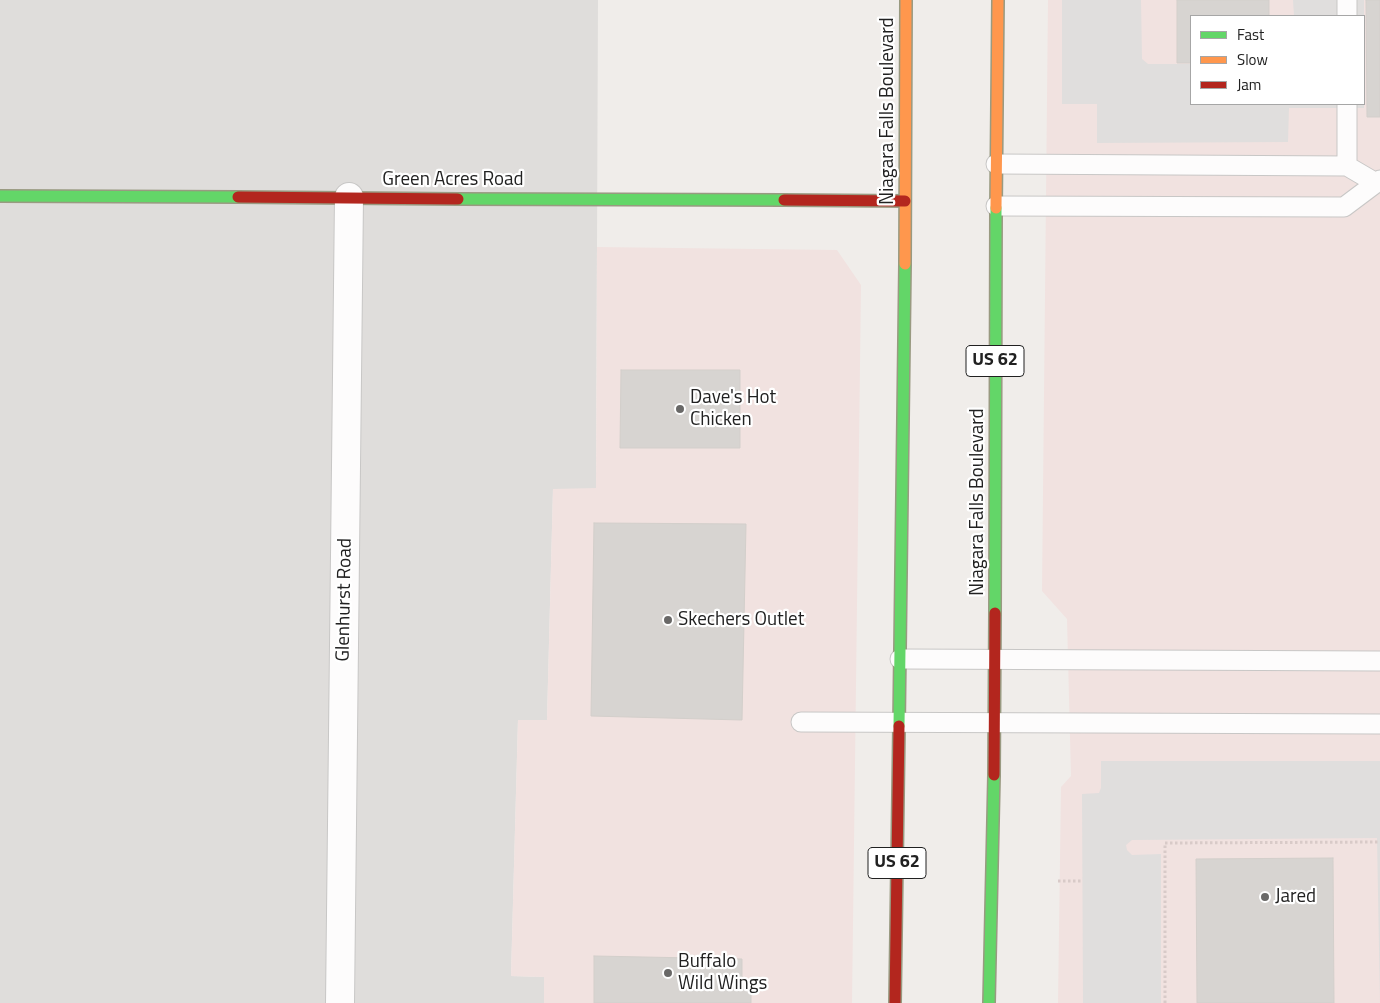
<!DOCTYPE html>
<html>
<head>
<meta charset="utf-8">
<style>
  body { margin:0 }
  #map { position:relative; width:1380px; height:1003px; overflow:hidden; background:#f0edea; font-family:"Titillium Web",sans-serif }
  canvas { display:block }
  .legend { position:absolute; left:1190px; top:15px; width:175px; height:90px; box-sizing:border-box; background:#fff; border:1px solid #a6a6a6; margin:0; padding:6px 9px; list-style:none; font-size:15px; color:#212121 }
  .legend li { display:flex; align-items:center; gap:10px; height:25px }
  .legend b { width:25px; border:1px solid #a6a6a6 }
</style>
</head>
<body>
<div id="map">
<canvas width="1380" height="1003"></canvas>
<ul class="legend">
<li><b style="height:6px;background:#63d668"></b>Fast</li>
<li><b style="height:6px;background:#ff974d"></b>Slow</li>
<li><b style="height:6px;background:#b3261e"></b>Jam</li>
</ul>
</div>
<script>
const ctx = document.querySelector('canvas').getContext('2d');
ctx.lineJoin = 'round';
function fill(path, color) { ctx.fillStyle = color; ctx.fill(path, 'evenodd'); }
const shape = rows => new Path2D(rows.map(r => 'M' + r).join(''));
function stroke(path, color, width, dash) { ctx.strokeStyle = color; ctx.lineWidth = width; ctx.lineCap = dash ? 'butt' : 'round'; ctx.setLineDash(dash || []); ctx.stroke(path); }
function write(font, color, halo, rows, align = 'center') {
  ctx.font = font + ' "Titillium Web",sans-serif'; ctx.lineWidth = 4.5; ctx.setLineDash([]); ctx.textBaseline = 'middle'; ctx.strokeStyle = halo; ctx.fillStyle = color; for (const [text, x, y, turn = 0] of rows) {
    ctx.save(); ctx.translate(x, y); ctx.rotate((+turn || 0) * Math.PI / 180); ctx.textAlign = isNaN(turn) ? turn : align; if (halo) ctx.strokeText(text, 0, 0); ctx.fillText(text, 0, 0); ctx.restore();
  }
}
const residential = shape([
  [0,0,598,0,596,489,553,489,547,720,518,720,511,976,544,977,544,1003,0,1003]
]);
const commercial = shape([
  [1048,0,1380,0,1380,1003,1058,1003,1061,787,1071,776,1067,619,1042,591],
  [1191,16,1364,16,1364,104,1191,104],
  [597,247,837,250,861,285,852,1003,544,1003,544,977,511,976,518,720,547,720,553,489,596,488]
]);
const parking = shape([
  [1062,0,1141,0,1142,59,1148,64,1191,64,1191,104,1364,104,1364,37,1364,108,1289,108,1288,142,1097,143,1097,104,1062,104],
  [1293,0,1364,0,1364,16,1294,16],
  [1101,761,1380,761,1380,1003,1377,838,1132,840,1126,845,1127,850,1132,855,1161,854,1161,1003,1083,1003,1082,794,1099,793,1101,788]
]);
const building = shape([
  [1177,0,1269,0,1269,16,1191,16,1191,63,1177,63,1177,0],
  [1366,0,1380,0,1380,117,1367,117,1366,0],
  [621,370,740,370,740,448,620,448,621,370],
  [594,523,746,524,742,720,591,716,594,523],
  [1333,858,1334,1003,1197,1003,1196,859,1333,858],
  [594,956,742,959,742,987,751,987,751,1003,594,1003,594,956]
]);
const path = shape([
  [1058,881,1083,881],
  [1165,1003,1165,843,1380,842]
]);
const lane = shape([
  [1347,16,1347,0],
  [1347,104,1347,166],
  [996,164,1347,166,1376,183,1380,180],
  [996,206,1344,207,1376,183],
  [900,659,1380,661],
  [801,722,1380,724]
]);
const street = shape([
  [340,1003,349,197]
]);
const fast = shape([
  [0,196,238,197],
  [458,199,784,200],
  [995,613,996,208],
  [899,726,905,264],
  [989,1003,994,775]
]);
const slow = shape([
  [996,208,998,0],
  [905,264,906,0]
]);
const jam = shape([
  [238,197,458,199],
  [784,200,905,201],
  [994,775,995,613],
  [895,1003,899,726]
]);
const markers = [
  [680,409,5,"#696867"],
  [668,620,5,"#696867"],
  [1265,897,5,"#696867"],
  [668,973,5,"#696867"]
];
const shields = [
  [995,361,58],
  [897,863,58]
];
const shieldNames = [
  ["US 62",995,361],
  ["US 62",897,863]
];
const streetNames = [
  ["Niagara Falls Boulevard",888,111,-90],
  ["Green Acres Road",453,180],
  ["Niagara Falls Boulevard",978,502,-90],
  ["Glenhurst Road",345,600,-89]
];
const poiNames = [
  ["Dave's Hot",690,398],
  ["Chicken",690,420],
  ["Skechers Outlet",678,620],
  ["Jared",1275,897],
  ["Buffalo",678,962],
  ["Wild Wings",678,984]
];
fill(residential, '#dfdddb');
fill(commercial, '#f1e2e0');
fill(parking, '#e0dedd');
fill(building, '#d7d4d1');
stroke(building, '#d3cfcb', 1);
stroke(lane, '#c8c7c6', 21);
stroke(street, '#c8c7c6', 30);
stroke(fast, '#999a81', 14);
stroke(slow, '#999a81', 14);
stroke(jam, '#999a81', 14);
stroke(path, '#d8cac8', 3, [2.5, 2.5]);
stroke(lane, '#fdfcfc', 19);
stroke(street, '#fdfcfc', 28);
stroke(fast, '#63d668', 11);
stroke(slow, '#ff974d', 11);
stroke(jam, '#b3261e', 11);
for (const [x, y, r, color] of markers) { const dot = new Path2D(); dot.arc(x, y, r, 0, 2 * Math.PI); ctx.fillStyle = color; ctx.fill(dot); stroke(dot, '#fff', 2); }
for (const [x, y, w] of shields) { const box = new Path2D(); box.roundRect(x - w / 2, y - 15.5, w, 31, 4); ctx.fillStyle = '#fff'; ctx.fill(box); stroke(box, '#212121', 1); }
write('bold 18px', '#212121', null, shieldNames);
write('19px', '#212121', '#fff', streetNames);
write('19px', '#212121', '#fff', poiNames, 'left');
</script>
</body>
</html>
